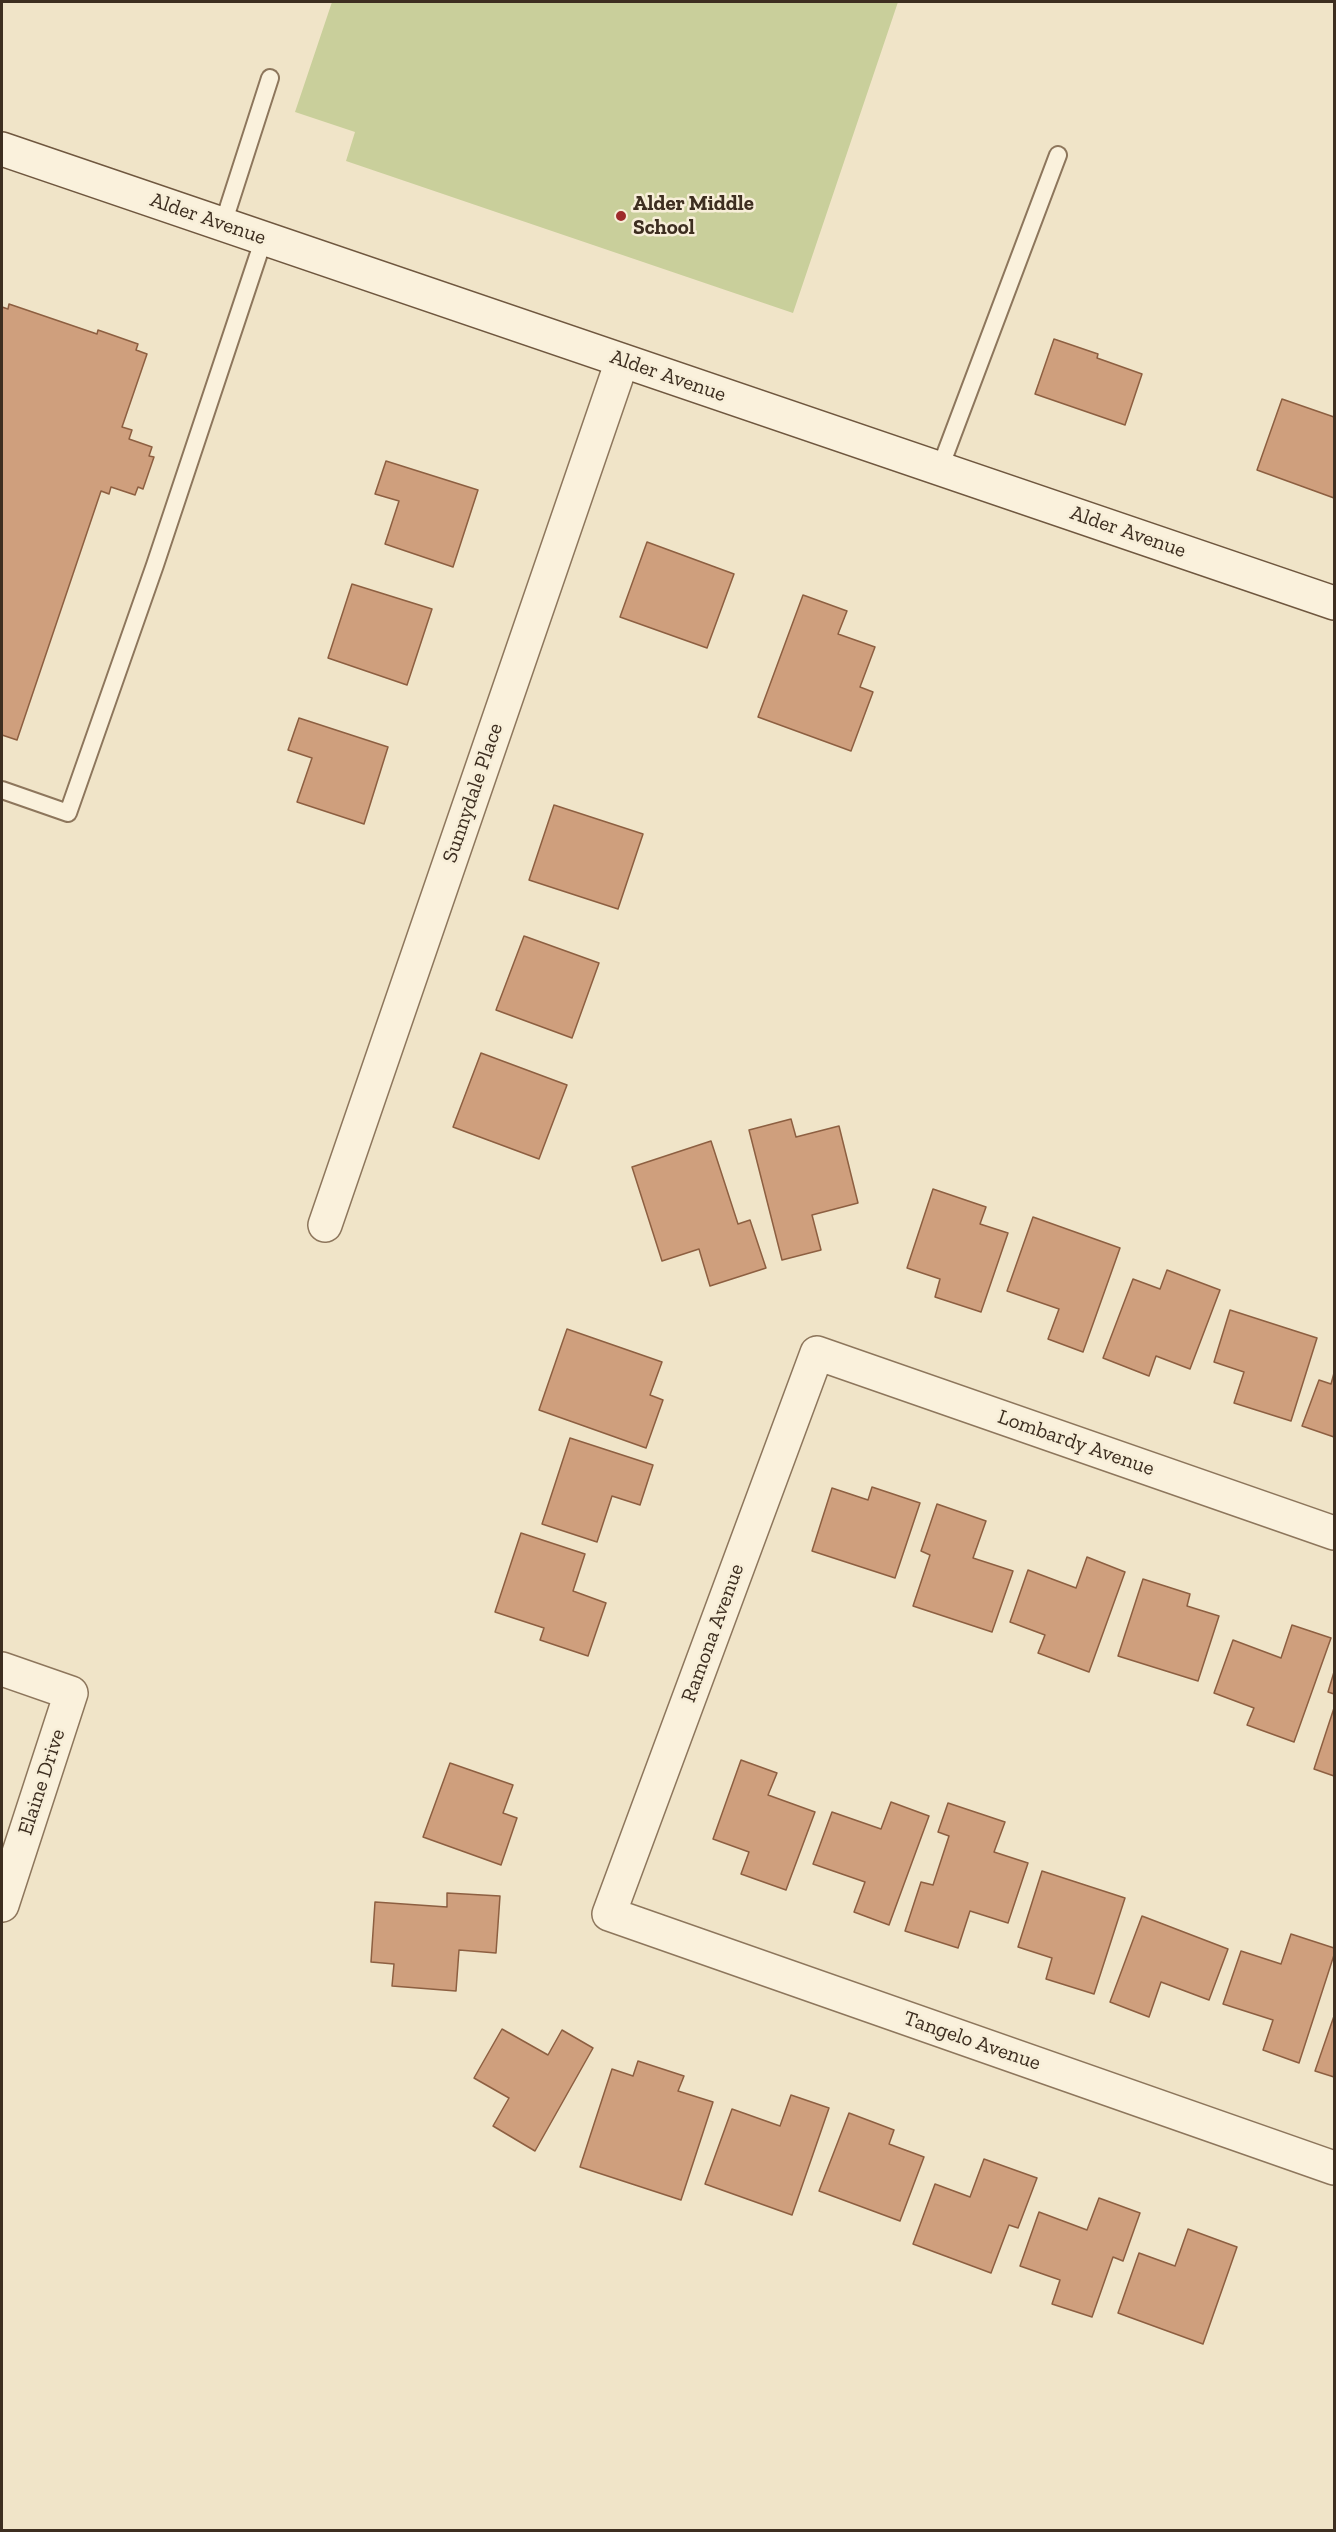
<!DOCTYPE html>
<html>
<head>
<meta charset="utf-8">
<style>
  body { margin:0 }
  #map { position:relative; width:1336px; height:2532px; overflow:hidden; background:#f0e4c8; font-family:"Zilla Slab",serif }
  canvas { display:block }
  .frame { position:absolute; inset:0; border:3px solid #3d2e20; pointer-events:none }
</style>
</head>
<body>
<div id="map">
<canvas width="1336" height="2532"></canvas>
<div class="frame"></div>
</div>
<script>
const ctx = document.querySelector('canvas').getContext('2d');
ctx.lineJoin = 'round';
function fill(path, color) { ctx.fillStyle = color; ctx.fill(path, 'evenodd'); }
const shape = rows => new Path2D(rows.map(r => 'M' + r).join(''));
function stroke(path, color, width, dash) { ctx.strokeStyle = color; ctx.lineWidth = width; ctx.lineCap = dash ? 'butt' : 'round'; ctx.setLineDash(dash || []); ctx.stroke(path); }
function write(font, color, halo, rows, align = 'center') {
  ctx.font = font + ' "Zilla Slab",serif'; ctx.lineWidth = 5; ctx.setLineDash([]); ctx.textBaseline = 'middle'; ctx.strokeStyle = halo; ctx.fillStyle = color; for (const [text, x, y, turn = 0] of rows) {
    ctx.save(); ctx.translate(x, y); ctx.rotate((+turn || 0) * Math.PI / 180); ctx.textAlign = isNaN(turn) ? turn : align; if (halo) ctx.strokeText(text, 0, 0); ctx.fillText(text, 0, 0); ctx.restore();
  }
}
const green = shape([
  [332,2,898,2,793,313,346,161,355,132,295,112]
]);
const building = shape([
  [9,304,97,334,98,330,138,344,136,350,147,354,122,427,132,430,129,439,152,447,149,456,154,457,143,489,138,487,135,495,111,487,109,494,101,491,17,740,2,735,2,307,8,309,9,304],
  [1054,339,1098,354,1097,358,1142,374,1125,425,1035,394,1054,339],
  [1282,399,1334,417,1334,498,1257,470,1282,399],
  [386,461,478,490,453,567,385,544,399,501,375,494,386,461],
  [647,542,734,574,707,648,620,617,647,542],
  [352,584,432,609,407,685,328,658,352,584],
  [803,595,847,611,838,634,875,647,860,687,873,692,851,751,758,717,803,595],
  [299,718,388,747,364,824,297,802,312,758,288,750,299,718],
  [554,805,643,834,618,909,529,880,554,805],
  [524,936,599,963,572,1038,496,1010,524,936],
  [481,1053,567,1085,539,1159,453,1127,481,1053],
  [791,1119,796,1137,839,1126,858,1203,812,1215,821,1250,782,1260,749,1130,791,1119],
  [711,1141,738,1224,750,1220,766,1268,710,1286,699,1249,662,1261,632,1167,711,1141],
  [933,1189,986,1207,980,1224,1008,1233,981,1312,935,1297,940,1279,907,1268,933,1189],
  [1033,1217,1120,1248,1083,1352,1048,1339,1059,1309,1007,1291,1033,1217],
  [1167,1270,1220,1290,1190,1369,1156,1356,1149,1376,1103,1358,1133,1279,1160,1289,1167,1270],
  [1230,1310,1317,1338,1291,1421,1234,1403,1244,1372,1214,1362,1230,1310],
  [567,1329,662,1362,650,1395,663,1400,646,1448,539,1410,567,1329],
  [1334,1373,1334,1437,1302,1426,1319,1380,1331,1384,1334,1373],
  [570,1438,653,1465,640,1505,612,1496,597,1542,542,1524,570,1438],
  [872,1487,920,1503,895,1578,812,1551,832,1488,868,1500,872,1487],
  [937,1504,986,1521,973,1558,1013,1571,992,1632,913,1606,930,1555,921,1551,937,1504],
  [521,1533,585,1554,573,1591,606,1603,588,1656,540,1640,544,1628,495,1612,521,1533],
  [1087,1557,1125,1572,1089,1672,1038,1653,1045,1635,1010,1622,1028,1570,1076,1588,1087,1557],
  [1143,1579,1190,1594,1187,1606,1219,1616,1198,1681,1118,1656,1143,1579],
  [1292,1625,1331,1638,1294,1742,1247,1725,1254,1708,1214,1693,1233,1640,1281,1658,1292,1625],
  [1334,1672,1334,1694,1328,1692,1334,1672],
  [1334,1708,1334,1776,1314,1769,1334,1708],
  [741,1760,777,1773,768,1795,815,1812,786,1890,741,1874,749,1852,713,1839,741,1760],
  [450,1763,513,1785,503,1813,517,1818,501,1865,423,1837,450,1763],
  [891,1802,929,1816,889,1925,854,1912,865,1882,813,1864,832,1812,881,1829,891,1802],
  [948,1803,1005,1822,994,1852,1028,1863,1008,1923,970,1911,958,1948,905,1931,921,1882,933,1885,949,1836,938,1832,948,1803],
  [1042,1871,1125,1898,1094,1994,1046,1979,1052,1958,1018,1947,1042,1871],
  [447,1893,500,1896,496,1953,459,1950,456,1991,392,1986,394,1964,371,1962,375,1902,447,1907,447,1893],
  [1142,1916,1228,1949,1209,2000,1161,1982,1149,2017,1110,2002,1142,1916],
  [1291,1934,1334,1948,1334,1955,1299,2063,1263,2050,1273,2020,1223,2004,1241,1951,1281,1964,1291,1934],
  [1334,2016,1334,2077,1315,2071,1334,2016],
  [502,2029,548,2055,562,2030,593,2048,535,2151,493,2126,509,2098,474,2078,502,2029],
  [638,2061,684,2076,678,2091,713,2102,681,2200,580,2167,612,2069,633,2076,638,2061],
  [791,2095,829,2108,792,2215,705,2184,732,2109,780,2126,791,2095],
  [849,2113,894,2130,889,2144,924,2157,900,2221,819,2191,849,2113],
  [984,2159,1037,2178,1018,2228,1009,2225,991,2273,913,2244,935,2184,970,2197,984,2159],
  [1099,2198,1140,2213,1123,2261,1113,2257,1092,2317,1052,2304,1060,2280,1020,2266,1039,2212,1087,2230,1099,2198],
  [1188,2229,1237,2247,1203,2344,1118,2313,1139,2253,1175,2266,1188,2229]
]);
const lane = shape([
  [223,224,270,78],
  [940,468,1058,155],
  [2,790,68,813,155,565,264,238]
]);
const street = shape([
  [325,1225,622,361],
  [1334,1533,817,1353,609,1914,1334,2168],
  [2,1669,71,1693,2,1905]
]);
const secondary = shape([
  [2,149,1334,603]
]);
const markers = [
  [621,216,6,"#9e2a2b"]
];
const poiNames = [
  ["Alder Middle",633,204],
  ["School",633,228]
];
const streetNames = [
  ["Alder Avenue",208,219,19],
  ["Alder Avenue",668,376,19],
  ["Alder Avenue",1128,532,19],
  ["Sunnydale Place",473,793,-71],
  ["Lombardy Avenue",1076,1443,19],
  ["Ramona Avenue",713,1633,-70],
  ["Elaine Drive",42,1782,-72],
  ["Tangelo Avenue",972,2041,19]
];
fill(green, '#c9cf9b');
fill(building, '#cf9f7d');
stroke(building, '#8d5f41', 1.5);
stroke(lane, '#8d765c', 20);
stroke(street, '#8d765c', 36);
stroke(secondary, '#6f573f', 36);
stroke(lane, '#faf1dc', 16);
stroke(street, '#faf1dc', 33);
stroke(secondary, '#faf1dc', 33);
for (const [x, y, r, color] of markers) { const dot = new Path2D(); dot.arc(x, y, r, 0, 2 * Math.PI); ctx.fillStyle = color; ctx.fill(dot); stroke(dot, '#f7eed8', 2); }
write('bold 21px', '#3d2e20', '#f7eed8', poiNames, 'left');
write('21px', '#3d2e20', '#f7eed8', streetNames);
</script>
</body>
</html>
